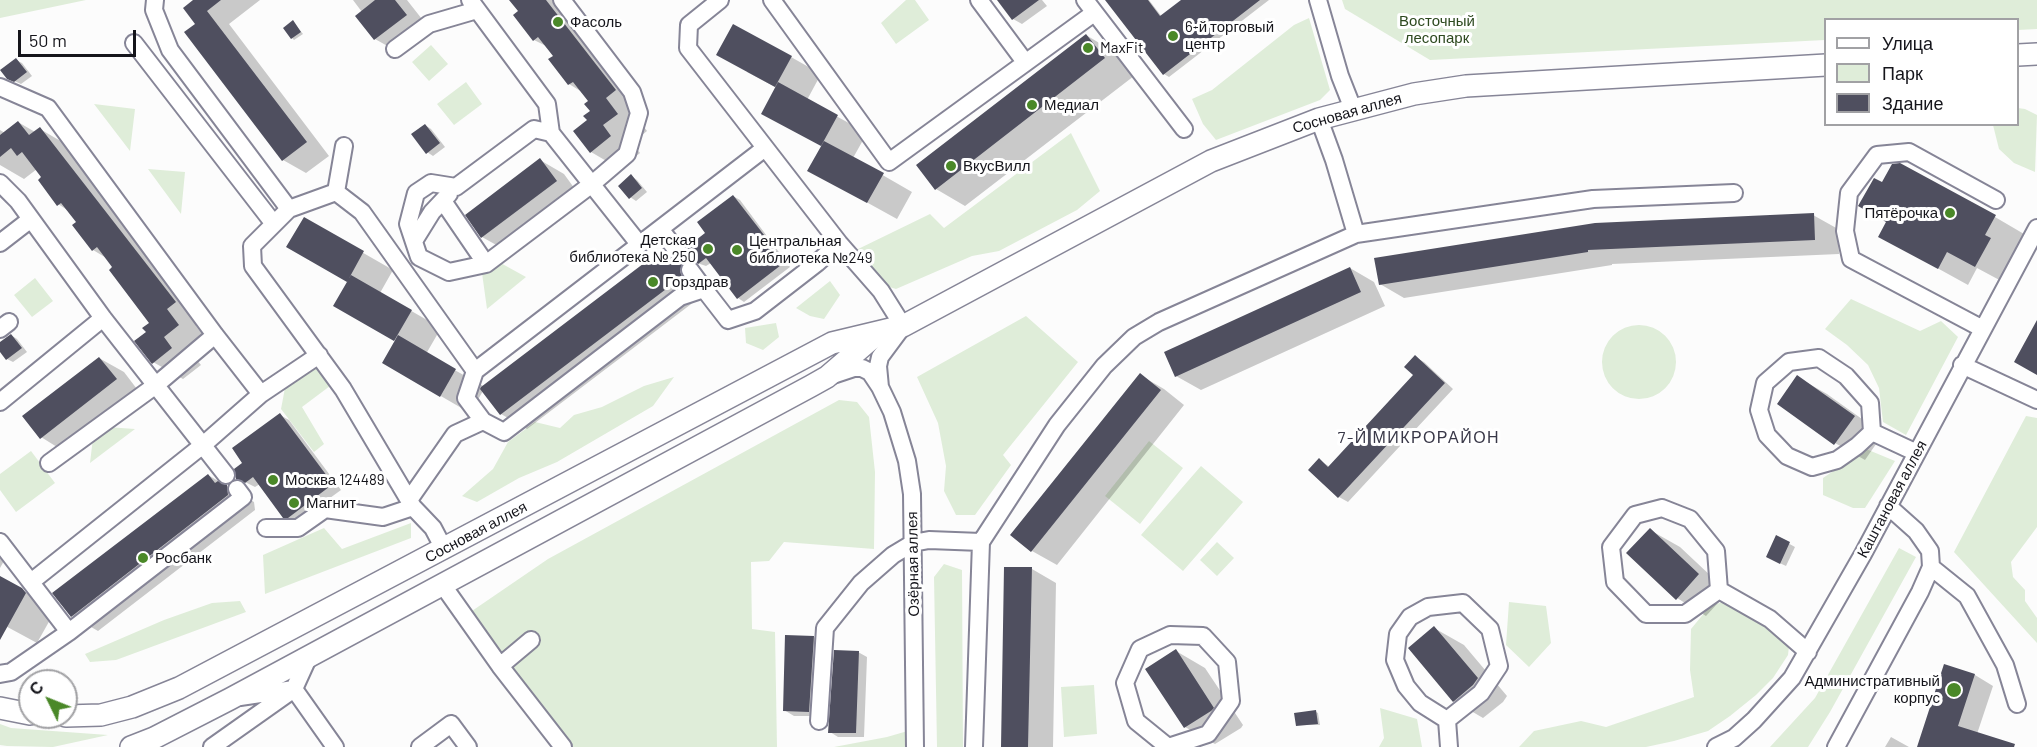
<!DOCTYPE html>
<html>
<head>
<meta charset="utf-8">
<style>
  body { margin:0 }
  #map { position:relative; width:2037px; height:747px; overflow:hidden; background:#fcfcfc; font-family:Barlow,sans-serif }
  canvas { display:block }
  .legend { position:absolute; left:1824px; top:18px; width:195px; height:108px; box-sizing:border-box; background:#fff; border:2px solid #a1a1a4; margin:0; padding:8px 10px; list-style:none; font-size:18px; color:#15151b }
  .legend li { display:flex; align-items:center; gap:12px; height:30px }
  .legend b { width:30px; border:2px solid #a1a1a4 }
  .north { position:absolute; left:18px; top:669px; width:60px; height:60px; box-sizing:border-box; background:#fff; border:2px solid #a1a1a4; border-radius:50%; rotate:313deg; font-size:16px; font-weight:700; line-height:24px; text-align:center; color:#15151b }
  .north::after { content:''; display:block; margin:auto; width:21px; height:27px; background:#4a8828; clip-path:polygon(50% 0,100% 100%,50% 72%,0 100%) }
  .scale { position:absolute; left:18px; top:30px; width:118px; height:27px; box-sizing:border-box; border:3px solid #15151b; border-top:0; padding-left:8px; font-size:18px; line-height:21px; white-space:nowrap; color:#15151b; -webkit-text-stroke:4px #fff; paint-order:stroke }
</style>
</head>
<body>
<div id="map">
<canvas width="2037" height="747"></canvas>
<ul class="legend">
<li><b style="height:8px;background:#fff"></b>Улица</li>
<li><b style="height:16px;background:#dfedd9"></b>Парк</li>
<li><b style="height:16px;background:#4f4f5f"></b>Здание</li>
</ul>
<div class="north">С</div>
<div class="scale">50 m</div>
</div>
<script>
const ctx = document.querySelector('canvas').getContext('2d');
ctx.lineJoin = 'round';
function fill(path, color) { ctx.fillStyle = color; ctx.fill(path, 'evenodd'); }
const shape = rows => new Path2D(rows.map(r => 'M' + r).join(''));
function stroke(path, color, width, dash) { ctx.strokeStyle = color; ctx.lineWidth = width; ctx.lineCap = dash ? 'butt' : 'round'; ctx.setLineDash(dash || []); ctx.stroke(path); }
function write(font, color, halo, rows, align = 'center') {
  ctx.font = font + ' Barlow,sans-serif'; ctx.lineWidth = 6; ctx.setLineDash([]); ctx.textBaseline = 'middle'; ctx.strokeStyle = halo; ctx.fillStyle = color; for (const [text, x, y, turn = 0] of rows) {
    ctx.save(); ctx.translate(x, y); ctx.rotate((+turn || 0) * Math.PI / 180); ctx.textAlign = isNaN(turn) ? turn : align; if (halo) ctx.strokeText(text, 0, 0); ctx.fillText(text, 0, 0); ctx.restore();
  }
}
const green = shape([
  [0,0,86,0,0,18],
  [906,0,915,0,929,20,896,44,881,23],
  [1342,0,2037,0,2037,29,2018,30,2018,20,1826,20,1825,40,1430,60,1345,9],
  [1309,18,1330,90,1320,100,1216,140,1203,124,1192,99,1212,90,1294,25],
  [431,45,448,64,429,81,412,62],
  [466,82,482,104,454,125,437,104],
  [94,104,135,109,130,151],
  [2018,108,2025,109,2037,115,2035,172,2014,163,1999,149,1993,125,2018,124],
  [1071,133,1100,191,1077,210,999,251,972,256,896,289,880,284,854,251,930,214,944,228],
  [148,169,185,172,181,214],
  [497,261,526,277,487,309,482,273],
  [35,278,53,301,32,317,14,295],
  [830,281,840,295,824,319,810,316,796,308],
  [1851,299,1920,331,1941,321,1958,337,1906,435,1883,422,1879,388,1868,365,1847,345,1825,329],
  [1026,316,1078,362,1003,455,1011,465,975,515,956,515,944,491,946,466,938,423,917,377],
  [776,323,779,337,763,350,746,343,745,328],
  '1602 362a37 37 0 1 1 74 0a37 37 0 1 1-74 0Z',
  [311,368,325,370,334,383,302,407,324,444,314,452,281,409,285,388],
  [674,377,653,406,557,462,519,478,477,502,462,496,493,469,508,442,535,422,560,428,574,415,602,407,644,386],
  [839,400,857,402,869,417,875,472,874,549,784,542,769,561,751,562,752,629,775,632,777,747,572,747,469,613,548,559],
  [2026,416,2037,418,2037,527,2011,562,2013,577,2025,590,2025,601,2037,618,2037,643,1954,552],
  [107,427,135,429,90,463,93,438],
  [1149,441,1183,468,1140,524,1105,496],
  [1866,449,1895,461,1865,508,1853,508,1823,495,1823,478],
  [31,451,55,483,16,512,0,490,0,474],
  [1201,466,1243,502,1183,571,1141,535],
  [411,523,411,538,265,594,263,555,324,528,342,549],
  [1217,542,1234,558,1217,576,1200,560],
  [1899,548,1916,557,1830,712,1808,747,1770,747,1815,698],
  [944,564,962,570,963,747,937,747,934,577],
  [1732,599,1790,638,1788,655,1773,678,1756,695,1730,716,1708,731,1674,741,1646,747,1519,747,1534,731,1581,721,1606,727,1694,697,1690,670,1691,629,1710,606],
  [240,601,246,612,116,660,90,662,85,654,164,620,212,603],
  [1509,602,1546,606,1551,643,1529,667,1506,645],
  [1094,685,1097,734,1064,737,1061,687],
  [1380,708,1417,719,1422,747,1379,747,1384,738],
  [0,724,11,728,108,735,53,747,7,746,0,745],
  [911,730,911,747,834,747,887,737]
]);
const shadow = shape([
  [195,0,260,0,229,24,329,156,306,173,283,160,197,24],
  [353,0,407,0,429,28,398,52,375,39,362,12],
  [511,0,561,0,645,108,635,115,647,131,632,143,640,153,620,169,591,152,589,121,592,111,590,101,582,92,569,84,555,56,548,47,534,40,520,12],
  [999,0,1042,0,1047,6,1022,24,1013,19],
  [1108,0,1149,0,1162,17,1184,0,1269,0,1169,77,1164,74],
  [295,24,303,34,294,40,292,38],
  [1086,35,1116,53,1134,76,965,206,936,189],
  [791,57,821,74,807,100,867,133,853,158,912,192,897,219,839,187,823,146,792,130,777,88,747,72],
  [16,60,22,63,32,76,21,84,8,78],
  [18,122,35,132,40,129,69,146,205,320,196,326,208,342,192,354,201,365,183,379,153,362,148,332,151,323,108,259,93,250,78,222,69,211,58,204,37,169,24,179,0,165,0,130,5,133],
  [425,125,431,129,445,147,433,156,427,152],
  [540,160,564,174,580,196,507,251,482,237,467,215],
  [631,176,637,180,647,192,636,201,630,197],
  [733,196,740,200,790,267,744,302,738,298,711,263,706,266,688,260,691,252,707,233],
  [1813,215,1838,229,1839,254,1612,264,1612,265,1404,298,1380,284,1595,224],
  [1995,217,2024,234,2013,253,2019,257,2005,283,1977,268,1968,285,1910,253,1888,222],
  [304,219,393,270,380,293,441,328,426,354,485,387,660,252,708,279,705,286,707,292,527,429,501,414,483,391,470,413,384,363,396,341,335,305,349,281,288,246],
  [1350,268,1374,282,1385,306,1201,390,1176,376],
  [11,335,17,339,27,352,13,362,7,359,0,349,0,344],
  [1415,357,1424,362,1453,389,1348,502,1339,497,1319,460,1330,467,1415,375],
  [99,358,124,372,140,393,65,452,41,437],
  [1140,375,1164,389,1184,405,1057,565,1032,551,1013,535],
  [1797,377,1827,394,1883,434,1865,460,1835,443],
  [280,415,289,420,341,490,297,522,284,516,260,484,255,487,237,478,244,463],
  [208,475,254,502,255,510,98,631,72,616],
  [1650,530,1680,547,1728,592,1706,616,1677,598],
  [1777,537,1795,547,1786,566,1773,560],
  [0,546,9,552,0,568],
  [1032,569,1056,583,1053,747,1002,747],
  [0,578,52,607,55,611,37,643,0,623],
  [1434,628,1464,645,1507,696,1503,702,1483,718,1454,701],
  [814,637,823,642,818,716,794,716,784,710],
  [1176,651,1205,668,1243,725,1241,728,1215,744,1185,727],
  [858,652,867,657,864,737,838,737,830,732],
  [1945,666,1975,675,1993,686,1977,734,2015,747,1919,747],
  [1316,712,1318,713,1320,725,1297,725],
  [1891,737,1909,747,1885,747]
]);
const building = shape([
  [193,0,221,0,207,11,307,142,282,161,184,32,195,24,183,8],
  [375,0,395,0,407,15,374,40,355,16],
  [509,0,546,0,616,90,606,98,618,114,603,125,611,136,590,153,573,131,587,120,583,116,590,111,584,104,588,101,573,82,568,85,548,59,553,56,538,37,533,41,513,15,518,11],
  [997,0,1039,0,1012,20],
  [1105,0,1148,0,1160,16,1181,0,1260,0,1163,75],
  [293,20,301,32,291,39,283,28],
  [733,24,792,56,775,87,716,55],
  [1086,34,1105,58,935,190,916,165],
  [16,58,27,72,14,82,7,79,0,70],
  [778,82,838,115,821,146,761,114],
  [18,121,29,135,40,127,176,302,167,309,179,325,164,337,172,348,152,364,134,341,146,332,142,328,149,323,109,270,112,267,97,247,92,251,72,225,76,222,61,203,57,206,38,180,41,177,22,152,17,156,11,148,0,157,0,135],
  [425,124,440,143,426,154,411,134],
  [824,141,884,173,867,203,807,171],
  [540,158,557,181,481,238,465,215],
  [1900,163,1996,215,1985,235,1991,238,1975,267,1947,252,1938,269,1878,237,1886,222,1858,206,1874,178,1882,182,1892,164],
  [631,174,642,188,629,199,618,186],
  [733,195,785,262,737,299,706,258,698,264,694,260,686,261,689,252,687,247,705,233,697,222],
  [1814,213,1815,240,1588,250,1588,252,1379,285,1374,258,1595,223],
  [304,217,364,251,347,282,286,247],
  [660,251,668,261,671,260,676,263,683,262,680,271,682,277,500,415,480,389,481,387],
  [1350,267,1361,292,1175,377,1164,352],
  [351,275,412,310,394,341,333,306],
  [2037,320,2037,375,2014,362],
  [11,334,22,348,6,360,0,352,0,342],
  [398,335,456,369,440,397,382,363],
  [1415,355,1445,383,1338,498,1308,470,1319,458,1328,467,1413,375,1404,367],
  [99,357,117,379,40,439,22,416],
  [1140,373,1161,390,1031,552,1010,535],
  [1797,375,1855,416,1834,445,1777,404],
  [280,413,333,484,288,518,283,518,253,477,245,483,236,479,234,469,242,463,232,448],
  [208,474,215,483,218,481,227,485,228,495,71,617,52,593],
  [1650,528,1699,574,1676,600,1626,553],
  [1776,535,1790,542,1780,564,1766,557],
  [1004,567,1032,567,1028,747,1001,747],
  [0,576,22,588,26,593,0,640],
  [1434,626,1478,678,1473,685,1453,702,1408,648],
  [785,635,814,636,809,712,783,711],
  [1176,649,1214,708,1211,711,1184,728,1145,669],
  [834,650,859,651,856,733,828,733],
  [1944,664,1975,674,1958,726,2015,744,2014,747,1917,747],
  [1316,710,1318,724,1296,726,1294,713]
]);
const minor = shape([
  [155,0,154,10,170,50,289,209],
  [470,0,547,104,551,133,639,244],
  [720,0,689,25,688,48,839,243,881,291,903,326,880,357,878,366,880,387],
  [772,0,889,162,1094,13],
  [979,0,1025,62],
  [1085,0,1184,129],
  [1318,0,1340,76,1353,109],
  [134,43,274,224],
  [395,49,429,24,477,10],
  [0,87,48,108,215,335,261,394],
  [1319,119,1334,160,1356,234],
  [551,133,534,129,456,187,431,183,416,193,408,224,419,257,449,272,486,264,592,184,627,154,639,113,632,92,562,0],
  [0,183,18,201,103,318,226,475],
  [336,192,344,146],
  [443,201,486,264],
  [660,229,679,253],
  [414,241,432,212,449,194],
  [0,243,31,219],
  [690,270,704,289],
  [0,329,9,322],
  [1983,329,1851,259,1845,231,1849,193,1877,155,1909,152,1996,200],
  [1819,358,1846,376,1870,403,1872,432,1857,446,1837,460,1812,467,1787,456,1767,435,1759,410,1765,383,1789,362,1819,358],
  [1962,365,2037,400],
  [475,371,466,398,483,421,504,432,680,297,704,289,728,320,755,311,817,263,839,243],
  [833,375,854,368,862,368,870,372,880,387,892,412,907,461,912,494,915,747],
  [0,402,103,318],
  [1872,432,1917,453],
  [49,463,156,385,215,335],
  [409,500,455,434,483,421],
  [1662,508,1690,519,1716,551,1719,590,1685,614,1646,614,1615,582,1611,547,1635,515,1662,508],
  [266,528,298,528,325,509,383,517,413,507],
  [0,542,69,632],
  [444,549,433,528,413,507,343,389,253,266,252,246,289,209,336,192,362,212,475,371,765,148],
  [1931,567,1967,596,2005,665,2017,704],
  [31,582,203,445,261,394,319,355],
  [442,584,500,666,563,747],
  [1719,590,1770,619,1808,652],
  [1463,603,1490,629,1499,666,1481,693,1447,720,1420,703,1406,686,1395,660,1398,634,1410,617,1428,607,1463,603],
  [500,666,531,640],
  [0,674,11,672,69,632,243,497,237,489],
  [240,697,294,689,335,747],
  [1447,720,1449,747],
  [819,721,825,628,861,583,893,555,913,543,929,540,981,542],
  [212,747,294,689,309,656],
  [420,747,451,724,468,747],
  [974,747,981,542,1057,425,1104,366,1134,337,1159,322,1356,234,1593,199,1734,193],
  [1168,747,1208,734,1231,701,1227,662,1203,636,1170,635,1140,649,1125,683,1136,721,1168,747],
  [1716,747,1734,738,1754,720,1792,678,1863,554,2037,228],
  [1836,747,1920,592,1931,567,1930,551,1916,531,1888,506]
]);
const major = shape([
  [2018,55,2037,54],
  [0,708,30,714],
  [66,716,101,715,132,707,179,688,832,343,903,326,1211,161,1319,119,1414,94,1466,86,1826,65],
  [131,747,154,738,230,699,811,386,827,377,877,334]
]);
const markers = [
  [558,22,6,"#4a8828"],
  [1173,36,6,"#4a8828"],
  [1088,48,6,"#4a8828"],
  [1032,105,6,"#4a8828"],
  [951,166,6,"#4a8828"],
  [1950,213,6,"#4a8828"],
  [708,249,6,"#4a8828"],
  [737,250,6,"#4a8828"],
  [653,282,6,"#4a8828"],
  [273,480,6,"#4a8828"],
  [294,503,6,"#4a8828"],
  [143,558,6,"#4a8828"],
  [1954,690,8,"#4a8828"]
];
const parkNames = [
  ["Восточный",1437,21],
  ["лесопарк",1437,38]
];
const poiNames = [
  ["Фасоль",570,22],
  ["6-й торговый",1185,27],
  ["центр",1185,44],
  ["MaxFit",1100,48],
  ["Медиал",1044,105],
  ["ВкусВилл",963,166],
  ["Пятёрочка",1938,213,"right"],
  ["Детская",696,240,"right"],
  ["библиотека № 250",696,257,"right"],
  ["Центральная",749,241],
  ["библиотека №249",749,258],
  ["Горздрав",665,282],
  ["Москва 124489",285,480],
  ["Магнит",306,503],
  ["Росбанк",155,558],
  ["Административный",1940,681,"right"],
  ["корпус",1940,698,"right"]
];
const streetNames = [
  ["Сосновая аллея",1347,113,-16],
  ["Каштановая аллея",1892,499,-62],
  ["Сосновая аллея",476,532,-28],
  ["Озёрная аллея",913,564,-91]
];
const neighbourhoodNames = [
  ["7-Й МИКРОРАЙОН",1419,438]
];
fill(green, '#dfedd9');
fill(shadow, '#0003');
fill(building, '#4f4f5f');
stroke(minor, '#868597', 20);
stroke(major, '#868597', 24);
stroke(minor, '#fff', 16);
stroke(major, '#fff', 21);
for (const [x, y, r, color] of markers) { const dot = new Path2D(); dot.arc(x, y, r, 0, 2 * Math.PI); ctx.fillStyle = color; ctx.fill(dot); stroke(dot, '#fff', 2); }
write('15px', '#2d491f', '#fff', parkNames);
write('15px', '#15151b', '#fff', poiNames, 'left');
write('15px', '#15151b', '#fff', streetNames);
ctx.letterSpacing = '1.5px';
write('16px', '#393848', '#fff', neighbourhoodNames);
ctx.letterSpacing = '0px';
</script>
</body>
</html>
